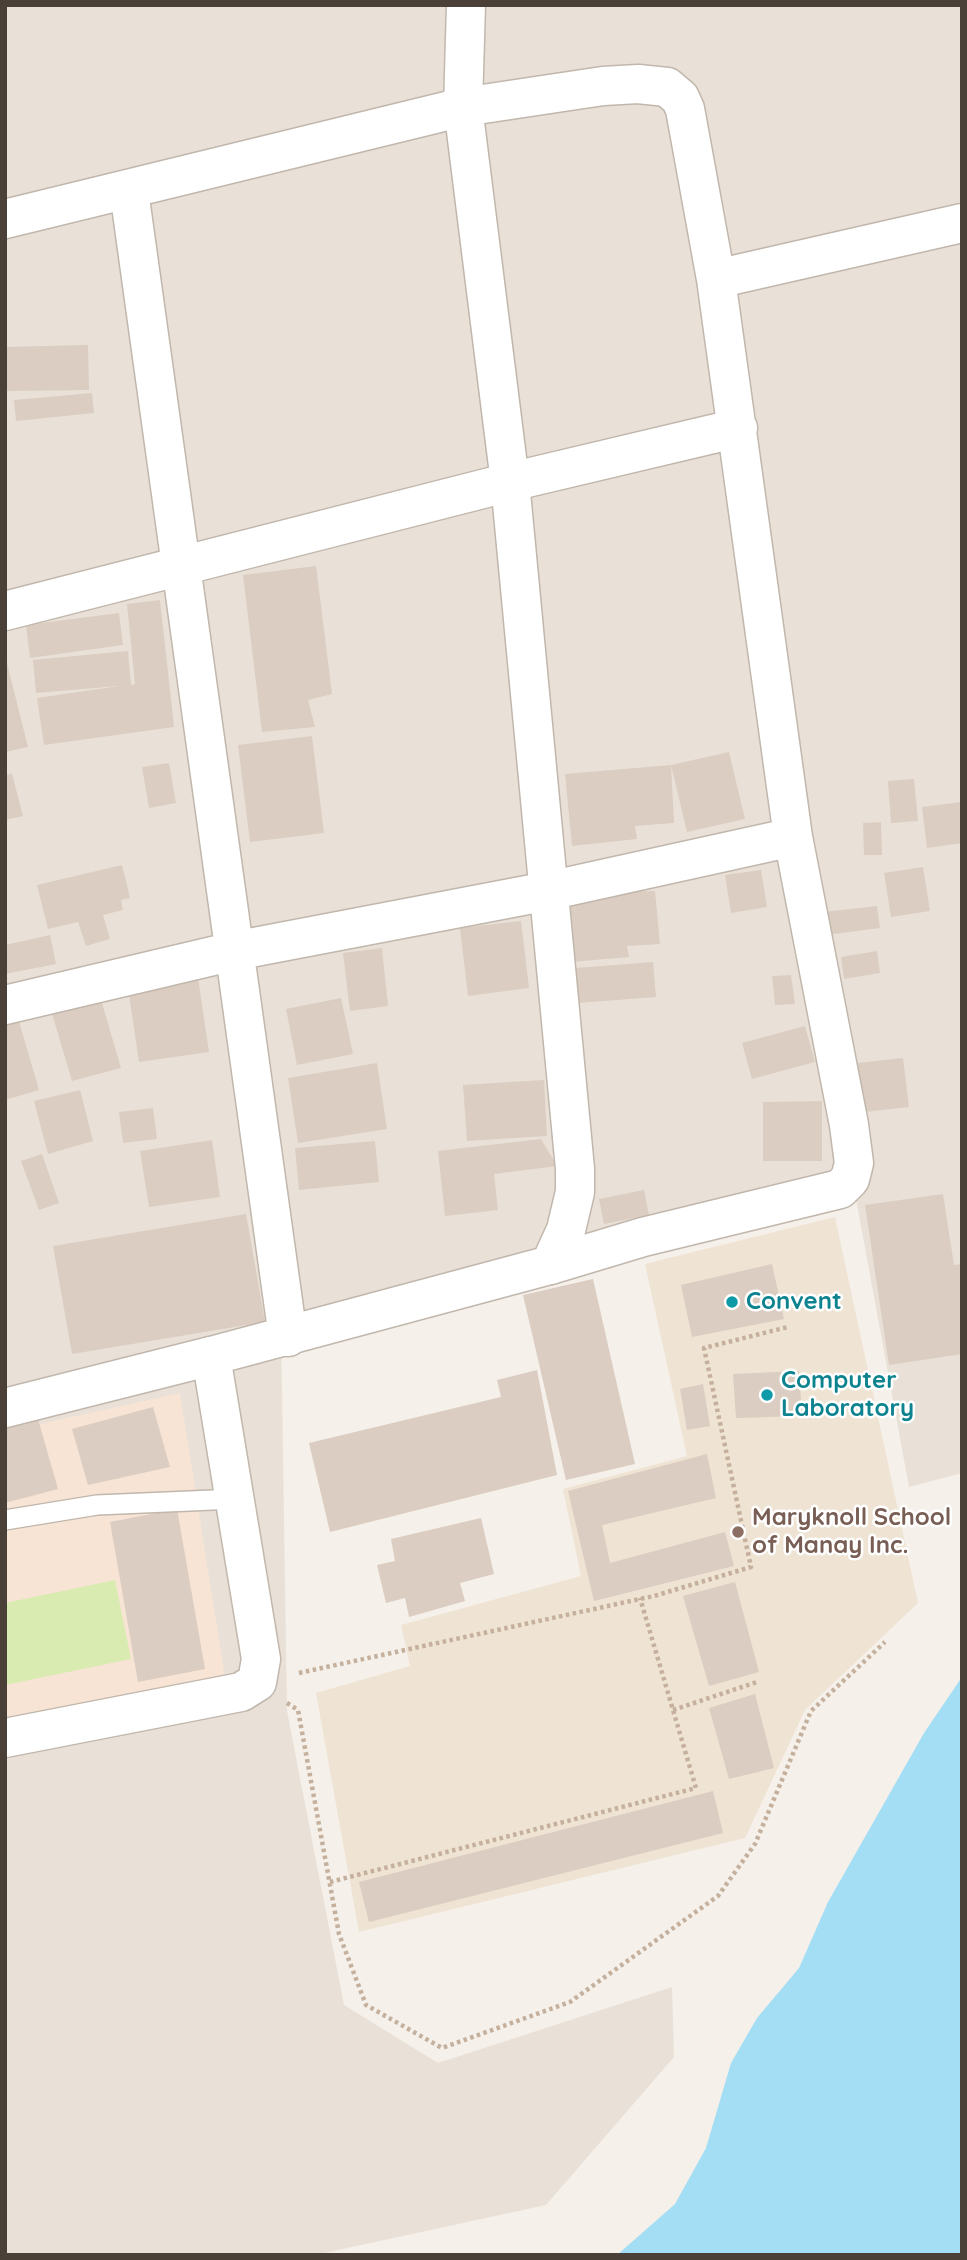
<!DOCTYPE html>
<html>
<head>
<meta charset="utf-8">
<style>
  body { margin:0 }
  #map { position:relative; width:967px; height:2260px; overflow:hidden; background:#f5f0ea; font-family:Quicksand,sans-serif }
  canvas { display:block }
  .frame { position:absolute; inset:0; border:7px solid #4a4037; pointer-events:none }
</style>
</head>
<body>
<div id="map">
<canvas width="967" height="2260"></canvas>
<div class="frame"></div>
</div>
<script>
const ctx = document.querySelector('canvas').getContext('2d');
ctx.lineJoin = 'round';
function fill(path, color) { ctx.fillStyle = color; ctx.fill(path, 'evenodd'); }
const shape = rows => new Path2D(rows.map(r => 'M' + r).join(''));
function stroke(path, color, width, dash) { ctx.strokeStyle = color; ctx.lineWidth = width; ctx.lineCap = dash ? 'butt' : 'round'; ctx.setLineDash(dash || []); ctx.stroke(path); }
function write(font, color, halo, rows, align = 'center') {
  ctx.font = font + ' Quicksand,sans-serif'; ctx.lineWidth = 5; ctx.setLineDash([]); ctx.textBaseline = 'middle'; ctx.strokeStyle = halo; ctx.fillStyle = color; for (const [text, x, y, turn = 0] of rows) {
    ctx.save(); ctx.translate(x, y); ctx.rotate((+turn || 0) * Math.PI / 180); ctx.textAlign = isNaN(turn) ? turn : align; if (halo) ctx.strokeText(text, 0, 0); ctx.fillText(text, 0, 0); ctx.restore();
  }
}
const residential = shape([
  [5,5,962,5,962,1473,909,1487,856,1199,281,1326,287,1711,344,2005,438,2063,672,1987,674,2057,546,2205,315,2255,5,2255]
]);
const commercial = shape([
  [180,1393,225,1678,5,1721,5,1432]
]);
const education = shape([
  [835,1217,918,1603,805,1710,745,1838,359,1932,316,1693,410,1666,401,1625,581,1576,563,1489,687,1456,645,1264]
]);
const green = shape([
  [115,1580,131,1659,5,1685,5,1603]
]);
const water = shape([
  [962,1677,962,2255,617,2255,675,2204,706,2148,731,2063,757,2018,799,1968,828,1902,924,1733]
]);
const building = shape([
  [88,345,89,390,5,391,5,347],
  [92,393,94,413,16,421,14,400],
  [316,566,332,694,308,700,315,727,262,732,243,575],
  [160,600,174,727,44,745,37,698,119,686,36,693,33,660,128,651,131,685,135,684,127,604],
  [119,613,123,645,30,658,26,625],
  [5,655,28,747,5,752],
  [312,736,324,833,250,842,238,745],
  [729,752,745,819,687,832,671,765],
  [169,763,176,803,149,808,142,767],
  [671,765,674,823,635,826,637,839,572,846,565,774],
  [12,774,23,816,5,820,5,775],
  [914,779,918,821,891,823,888,781],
  [962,802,962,843,927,848,922,807],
  [881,822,882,855,864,855,863,823],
  [122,865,130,898,121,900,123,910,103,915,110,939,86,946,78,922,48,929,37,885],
  [923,867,930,911,891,917,884,873],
  [761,870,767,907,731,913,725,875],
  [655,891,660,944,627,946,629,957,571,962,565,892],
  [877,906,880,928,826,935,824,912],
  [521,921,529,988,468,996,460,928],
  [50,935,56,964,5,974,5,945],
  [382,948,388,1006,350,1011,343,953],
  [877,951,880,973,844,979,841,957],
  [653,962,656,997,578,1003,575,968],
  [791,975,795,1004,775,1005,772,976],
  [198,978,209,1052,139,1062,128,988],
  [99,993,121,1068,72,1081,50,1007],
  [341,998,353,1054,297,1065,286,1009],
  [18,1018,39,1090,5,1100,5,1022],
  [805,1026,815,1062,752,1079,742,1043],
  [903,1058,909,1107,855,1113,849,1064],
  [377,1063,387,1129,298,1143,288,1078],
  [544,1080,547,1136,467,1141,463,1085],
  [80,1090,93,1141,48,1154,34,1101],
  [822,1101,822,1161,763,1161,763,1102],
  [153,1108,157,1139,123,1143,119,1112],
  [541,1139,557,1166,494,1174,498,1210,445,1216,438,1151],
  [212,1140,220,1197,149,1207,140,1151],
  [375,1141,379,1182,299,1190,295,1148],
  [42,1154,59,1203,39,1210,21,1161],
  [644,1190,649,1215,604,1224,599,1199],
  [943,1194,954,1265,962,1264,962,1354,889,1365,865,1205],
  [246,1214,265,1322,72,1354,53,1246],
  [772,1264,784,1319,692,1337,681,1285],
  [593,1279,635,1464,566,1480,523,1295],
  [537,1370,557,1475,330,1532,309,1443,501,1397,497,1380],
  [799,1371,802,1416,736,1418,733,1374],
  [703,1384,710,1426,687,1430,680,1389],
  [153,1407,170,1467,88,1485,72,1429],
  [38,1419,58,1489,5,1503,5,1428],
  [707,1454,716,1498,602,1525,610,1563,725,1532,734,1566,594,1601,568,1491],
  [177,1509,205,1669,138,1682,110,1522],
  [481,1518,494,1574,460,1583,465,1601,409,1617,405,1598,386,1603,377,1565,395,1561,391,1539],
  [735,1582,759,1672,709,1686,683,1596],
  [755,1694,774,1768,729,1779,709,1708],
  [713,1791,723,1833,369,1922,359,1882]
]);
const path = shape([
  [299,1673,654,1596,751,1567,704,1348,788,1327],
  [287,1703,298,1710,339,1934,366,2005,442,2048,570,2002,718,1896,755,1844,811,1711,885,1642],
  [673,1710,757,1682],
  [330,1882,696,1788,640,1598]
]);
const service = shape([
  [5,1520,97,1505,236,1499]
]);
const minor = shape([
  [129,191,288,1337],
  [5,219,463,107,603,86,638,84,667,87,680,98,685,109,716,279,793,837,849,1125,854,1163,850,1179,840,1189,643,1237,550,1265],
  [716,279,962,223],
  [5,611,510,482,738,428],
  [5,1005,234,951,548,891,793,837],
  [5,1408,211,1356]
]);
const tertiary = shape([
  [5,1738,241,1692,257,1682,261,1659,211,1356,550,1265,566,1230,575,1192,575,1169,510,482,463,107,466,5]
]);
const markers = [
  [732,1302,7,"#0f9aa8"],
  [767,1395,7,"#0f9aa8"],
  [738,1532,7,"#8d6e63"]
];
const cultureNames = [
  ["Convent",746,1302],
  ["Computer",781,1381],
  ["Laboratory",781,1409]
];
const educationNames = [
  ["Maryknoll School",752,1518],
  ["of Manay Inc.",752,1546]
];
fill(residential, '#e9e1d7');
fill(commercial, '#f7e4d5');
fill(education, '#efe3d3');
fill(green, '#d9ebb1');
fill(water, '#a4def4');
fill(building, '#dbcdc1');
stroke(service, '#c1b7ac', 22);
stroke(minor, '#c1b7ac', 41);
stroke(tertiary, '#c1b7ac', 41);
stroke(path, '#c4b09c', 4.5, [3.5, 3.5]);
stroke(service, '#fff', 19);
stroke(minor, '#fff', 38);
stroke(tertiary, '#fff', 38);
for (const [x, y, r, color] of markers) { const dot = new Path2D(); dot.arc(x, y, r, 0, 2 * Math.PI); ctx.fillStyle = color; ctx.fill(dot); stroke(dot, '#fff', 2.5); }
write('bold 24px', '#0d838f', '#fff', cultureNames, 'left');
write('bold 24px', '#785e54', '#fff', educationNames, 'left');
</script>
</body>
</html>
